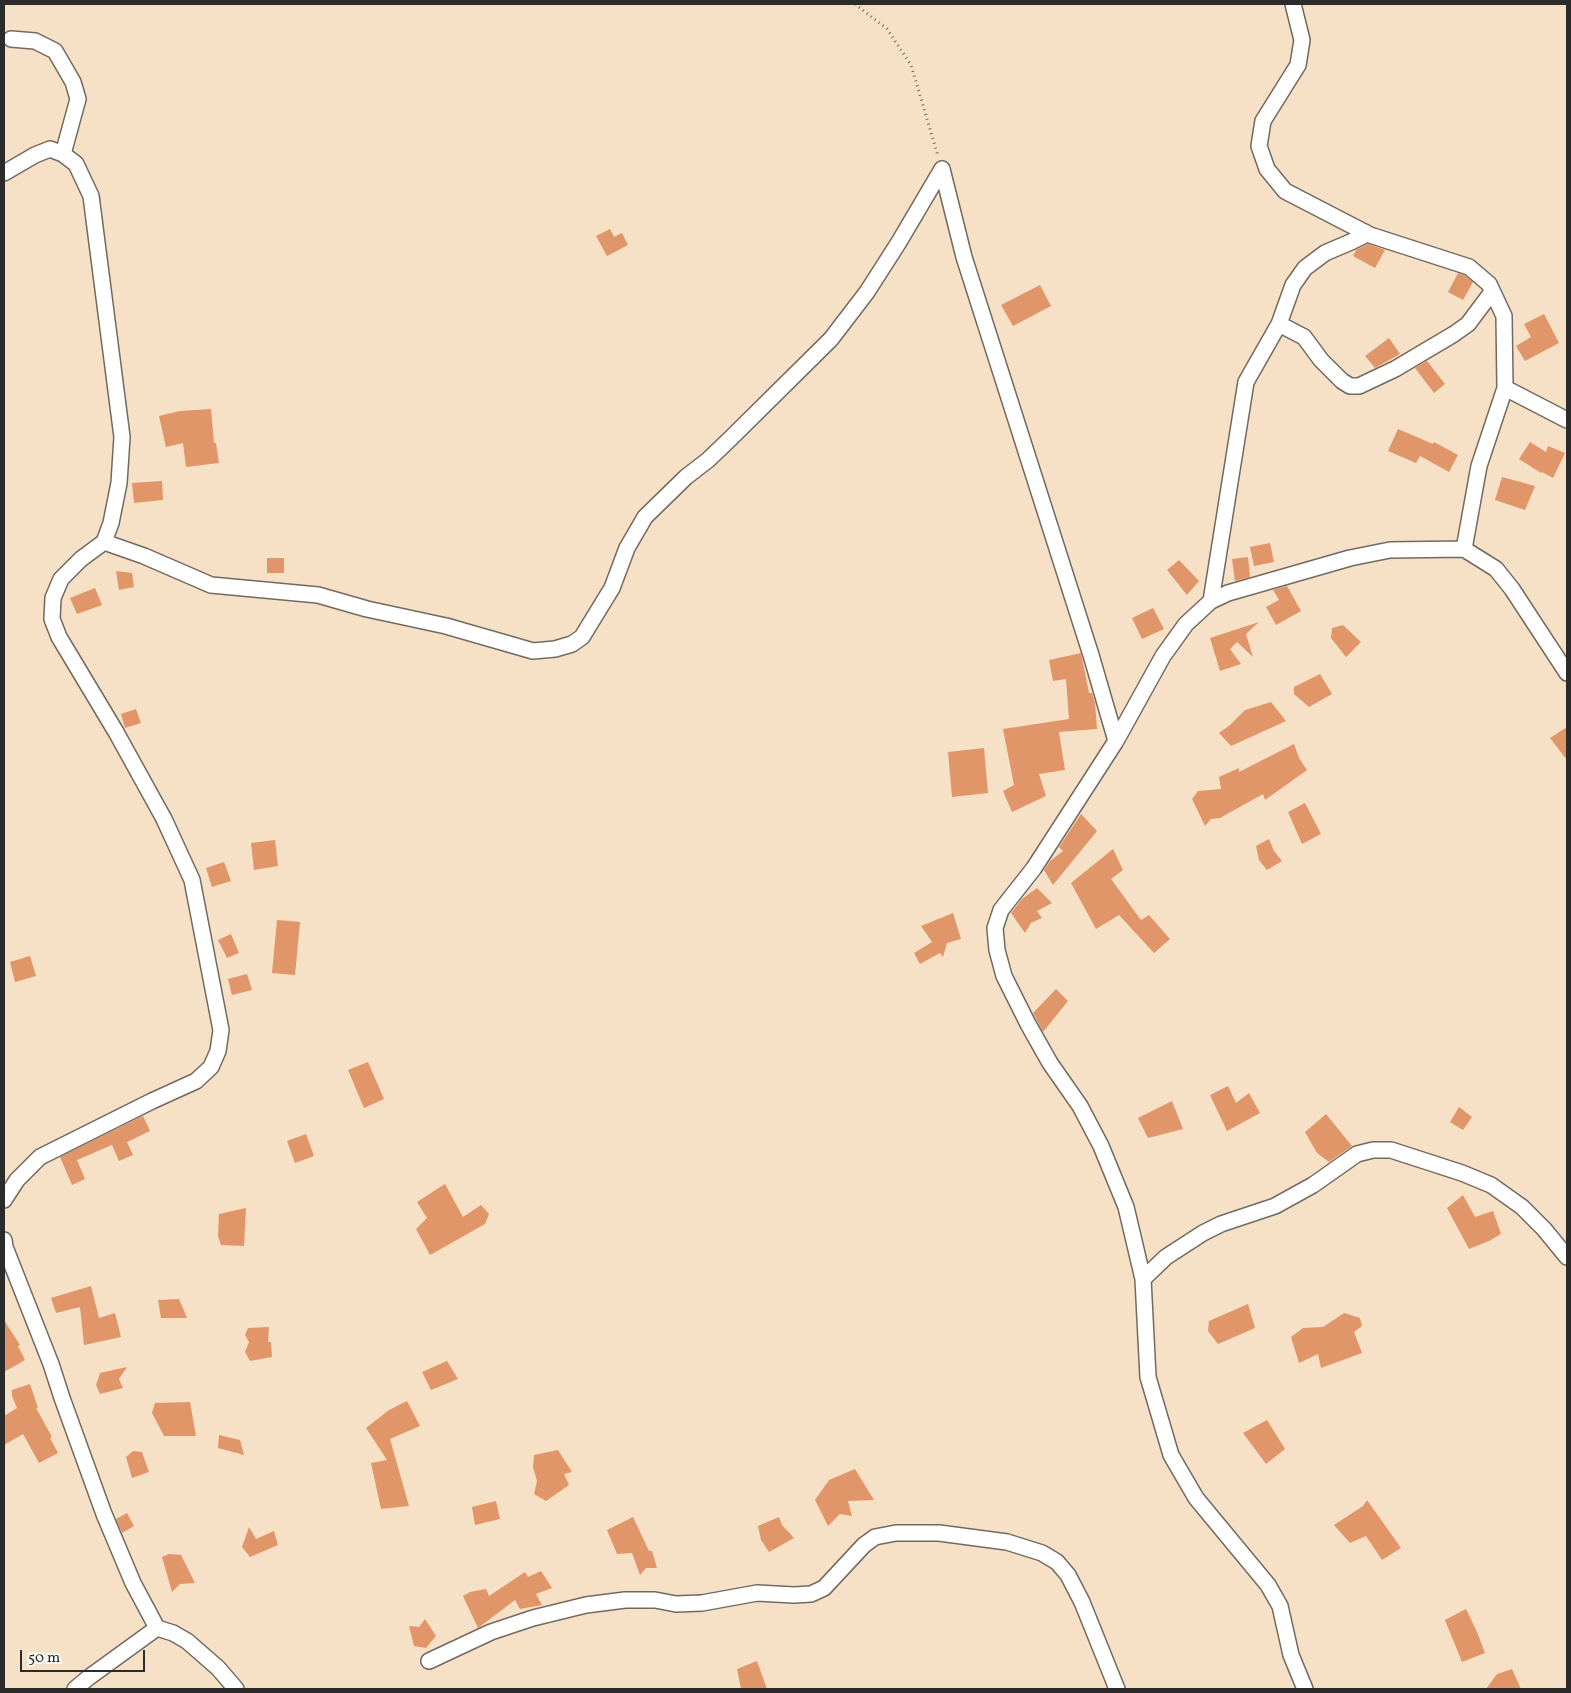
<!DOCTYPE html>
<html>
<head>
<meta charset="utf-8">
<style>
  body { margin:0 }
  #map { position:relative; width:1571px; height:1693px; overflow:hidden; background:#f6e0c6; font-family:Vollkorn,serif }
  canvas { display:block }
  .frame { position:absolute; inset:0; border:5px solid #2b2b2b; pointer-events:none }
  .scale { position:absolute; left:20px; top:1650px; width:125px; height:22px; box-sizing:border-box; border:2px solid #2b2b2b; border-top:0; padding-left:6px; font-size:15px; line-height:18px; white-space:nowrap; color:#2b2b2b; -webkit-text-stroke:4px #fdfcf7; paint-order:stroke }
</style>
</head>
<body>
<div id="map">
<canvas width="1571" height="1693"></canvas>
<div class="frame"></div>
<div class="scale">50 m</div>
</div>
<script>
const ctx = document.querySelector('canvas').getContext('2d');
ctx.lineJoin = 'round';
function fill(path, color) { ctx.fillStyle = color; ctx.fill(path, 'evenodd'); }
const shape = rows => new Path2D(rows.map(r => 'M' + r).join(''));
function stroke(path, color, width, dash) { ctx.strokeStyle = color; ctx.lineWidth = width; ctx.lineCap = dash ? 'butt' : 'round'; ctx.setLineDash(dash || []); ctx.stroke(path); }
const building = shape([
  [610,229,614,237,622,233,628,245,607,256,596,236],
  [1368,244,1385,250,1375,268,1353,256,1356,250],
  [1458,273,1464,275,1473,282,1463,300,1448,292],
  [1040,285,1051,306,1013,326,1001,305],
  [1544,314,1559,343,1525,361,1516,346,1531,337,1524,324],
  [1389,338,1400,354,1375,368,1365,356],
  [1427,361,1445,384,1434,393,1415,368],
  [211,409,214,443,216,443,219,463,186,467,183,443,166,447,159,416,180,411],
  [1398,429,1433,444,1434,442,1458,455,1449,472,1420,456,1416,463,1388,451],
  [1530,442,1546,452,1548,446,1565,453,1553,478,1542,472,1541,473,1519,459],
  [1502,477,1535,486,1525,510,1495,500],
  [162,481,163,500,134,503,132,483],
  [1270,543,1274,562,1254,566,1250,547],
  [1248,557,1250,577,1235,581,1232,559],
  [267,558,284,558,284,573,267,573],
  [1179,560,1199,581,1187,595,1167,570],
  [116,571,132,573,134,587,119,590],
  [1287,586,1301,611,1276,625,1266,607,1279,600,1273,590],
  [95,588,102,605,77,614,70,598],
  [1153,608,1164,629,1142,639,1132,618],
  [1259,622,1246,634,1253,657,1237,642,1230,649,1241,664,1220,671,1210,638],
  [1343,625,1361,642,1346,657,1331,638,1332,628],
  [1081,653,1089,693,1092,693,1095,703,1097,729,1059,732,1065,770,1039,774,1046,796,1012,812,1003,791,1014,785,1003,729,1069,719,1066,679,1053,681,1049,660],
  [1320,674,1332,694,1309,707,1294,694,1294,687],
  [1271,702,1286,721,1231,746,1219,733,1230,725,1245,710],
  [136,709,141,723,125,728,121,714],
  [1567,727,1567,760,1550,738],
  [1294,744,1299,758,1307,770,1265,800,1263,794,1220,818,1211,819,1205,826,1192,799,1198,791,1221,789,1219,777,1239,768,1239,772],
  [984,748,988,793,952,797,948,752],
  [1305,803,1321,834,1302,844,1288,812],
  [1081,814,1097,831,1053,885,1044,870,1050,861,1063,851,1059,847],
  [1269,839,1274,851,1282,861,1267,870,1259,860,1256,846],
  [275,840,278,866,254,870,251,843],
  [1113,849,1123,870,1111,879,1141,920,1149,915,1170,939,1154,953,1119,915,1096,929,1071,883],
  [224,862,231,881,212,887,206,868],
  [1037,888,1052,903,1037,911,1042,918,1031,923,1025,933,1011,913,1022,899],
  [953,913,961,939,947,943,943,957,940,953,920,964,914,953,932,942,921,926],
  [277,920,300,922,295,975,272,973],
  [231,934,239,953,227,958,218,940],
  [30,956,36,976,15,982,10,962],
  [247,974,252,990,232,995,228,979],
  [1056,989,1068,1001,1043,1032,1033,1013],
  [368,1062,384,1099,364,1108,348,1070],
  [1228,1086,1236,1103,1249,1093,1260,1113,1227,1131,1210,1095],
  [1172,1101,1183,1129,1148,1138,1138,1118],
  [1459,1107,1472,1117,1463,1130,1450,1122],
  [1326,1114,1352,1146,1329,1162,1317,1153,1305,1132],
  [143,1116,150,1131,127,1142,133,1155,119,1161,112,1145,77,1160,85,1179,72,1185,60,1157],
  [306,1134,314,1156,295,1163,287,1141],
  [445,1184,463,1217,481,1205,489,1214,485,1224,430,1255,416,1229,427,1218,417,1202],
  [1463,1195,1475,1217,1493,1211,1501,1234,1489,1241,1469,1249,1447,1208],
  [246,1208,244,1246,221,1245,218,1236,219,1214],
  [91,1286,99,1318,115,1313,121,1337,84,1345,80,1307,56,1313,51,1298],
  [179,1299,187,1318,161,1318,158,1300],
  [1248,1304,1255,1328,1218,1344,1208,1331,1209,1321],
  [1344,1313,1360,1318,1362,1326,1354,1332,1362,1353,1321,1368,1318,1354,1299,1363,1291,1337,1303,1328,1323,1327],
  [4,1320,20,1345,18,1346,25,1360,4,1372],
  [269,1327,268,1342,271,1342,272,1357,250,1361,245,1352,249,1342,245,1335,248,1328],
  [447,1361,458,1379,431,1390,422,1372],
  [127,1367,119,1379,123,1388,100,1394,96,1385,100,1373],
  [30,1384,38,1408,36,1408,52,1437,50,1438,58,1453,39,1463,23,1434,4,1445,4,1416,17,1408,12,1396,12,1390],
  [407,1401,420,1426,390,1439,409,1506,381,1509,371,1463,387,1460,366,1428,389,1410],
  [190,1402,196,1436,164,1436,152,1413,155,1403],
  [1267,1420,1285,1449,1266,1464,1243,1433],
  [219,1435,240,1440,244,1455,218,1448],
  [558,1450,572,1472,564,1474,569,1485,546,1501,534,1494,537,1481,533,1467,534,1455],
  [133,1451,142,1452,149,1472,132,1478,126,1457],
  [855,1469,874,1500,848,1501,852,1516,840,1514,828,1526,815,1500,829,1480],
  [1367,1500,1401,1548,1382,1560,1366,1536,1350,1543,1334,1525,1363,1506],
  [496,1501,500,1519,475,1525,472,1507],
  [127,1513,134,1526,122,1533,116,1519],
  [633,1517,649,1551,652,1551,657,1568,646,1568,640,1575,632,1553,617,1554,607,1530],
  [779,1517,782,1525,794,1538,769,1552,761,1540,758,1526],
  [249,1527,256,1539,274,1531,278,1545,250,1557,242,1547],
  [169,1554,181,1555,195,1583,180,1584,172,1592,162,1557],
  [541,1571,552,1588,536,1594,542,1605,520,1609,515,1600,478,1628,463,1596,470,1592,486,1589,489,1596,525,1572,528,1577],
  [1466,1609,1477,1632,1485,1653,1462,1662,1445,1620],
  [425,1619,436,1636,426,1648,414,1646,409,1626,419,1627],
  [757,1661,767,1689,741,1689,737,1669],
  [1512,1669,1521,1689,1486,1689,1497,1674]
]);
const path = shape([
  [855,4,887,29,911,65,938,156]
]);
const minor = shape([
  [1293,4,1302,40,1298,65,1263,121,1259,146,1267,169,1285,191,1370,235,1469,267,1489,284,1504,316,1505,388,1479,466,1464,549],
  [11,39,35,41,55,51,73,82,78,99,63,154],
  [942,169,964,257,1091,655,1116,741],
  [4,173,35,155,50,149,63,154,76,164,91,196,122,437,119,483,111,523,104,542,81,559,61,579,53,598,52,619,59,637,116,732,164,819,192,880,221,1030,218,1051,211,1067,196,1081,152,1101,40,1157,17,1180,4,1200],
  [1279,324,1293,285,1305,268,1325,253,1353,241,1363,236,1365,232],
  [1505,388,1567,420],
  [104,542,144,556,211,585,318,595,367,609,446,626,533,651,555,649,572,644,582,637,612,588,627,548,645,517,686,477,708,460,731,438,831,339,867,292,899,242,942,169],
  [1211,601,1246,382,1279,324,1304,337,1321,360,1342,381,1350,386,1359,386,1395,369,1454,334,1468,324,1492,292],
  [4,1240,5,1247,51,1364,62,1398,104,1514,133,1583,157,1628],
  [1143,1279,1166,1257,1203,1233,1221,1224,1275,1206,1313,1185,1357,1154,1373,1150,1391,1150,1462,1173,1491,1185,1522,1207,1544,1229,1567,1257],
  [429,1661,491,1632,533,1618,586,1605,625,1600,655,1600,676,1604,702,1603,757,1593,794,1595,811,1594,824,1588,864,1545,875,1537,896,1533,939,1533,1007,1542,1042,1553,1057,1562,1068,1575,1082,1602,1117,1689],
  [75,1689,88,1678,157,1628,173,1633,187,1641,218,1668,236,1689],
  [1305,1689,1291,1655,1280,1606,1268,1585,1196,1498,1171,1455,1148,1377,1143,1279,1126,1207,1101,1146,1080,1106,1050,1063,1028,1024,1004,976,997,950,995,928,1001,910,1034,868,1116,741,1163,656,1186,624,1211,601,1228,593,1350,558,1390,550,1464,549,1496,569,1512,589,1567,673]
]);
fill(building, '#e1966a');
stroke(minor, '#726a61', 18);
stroke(path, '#726a61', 3, [1, 4]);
stroke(minor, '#fff', 15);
</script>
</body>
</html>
